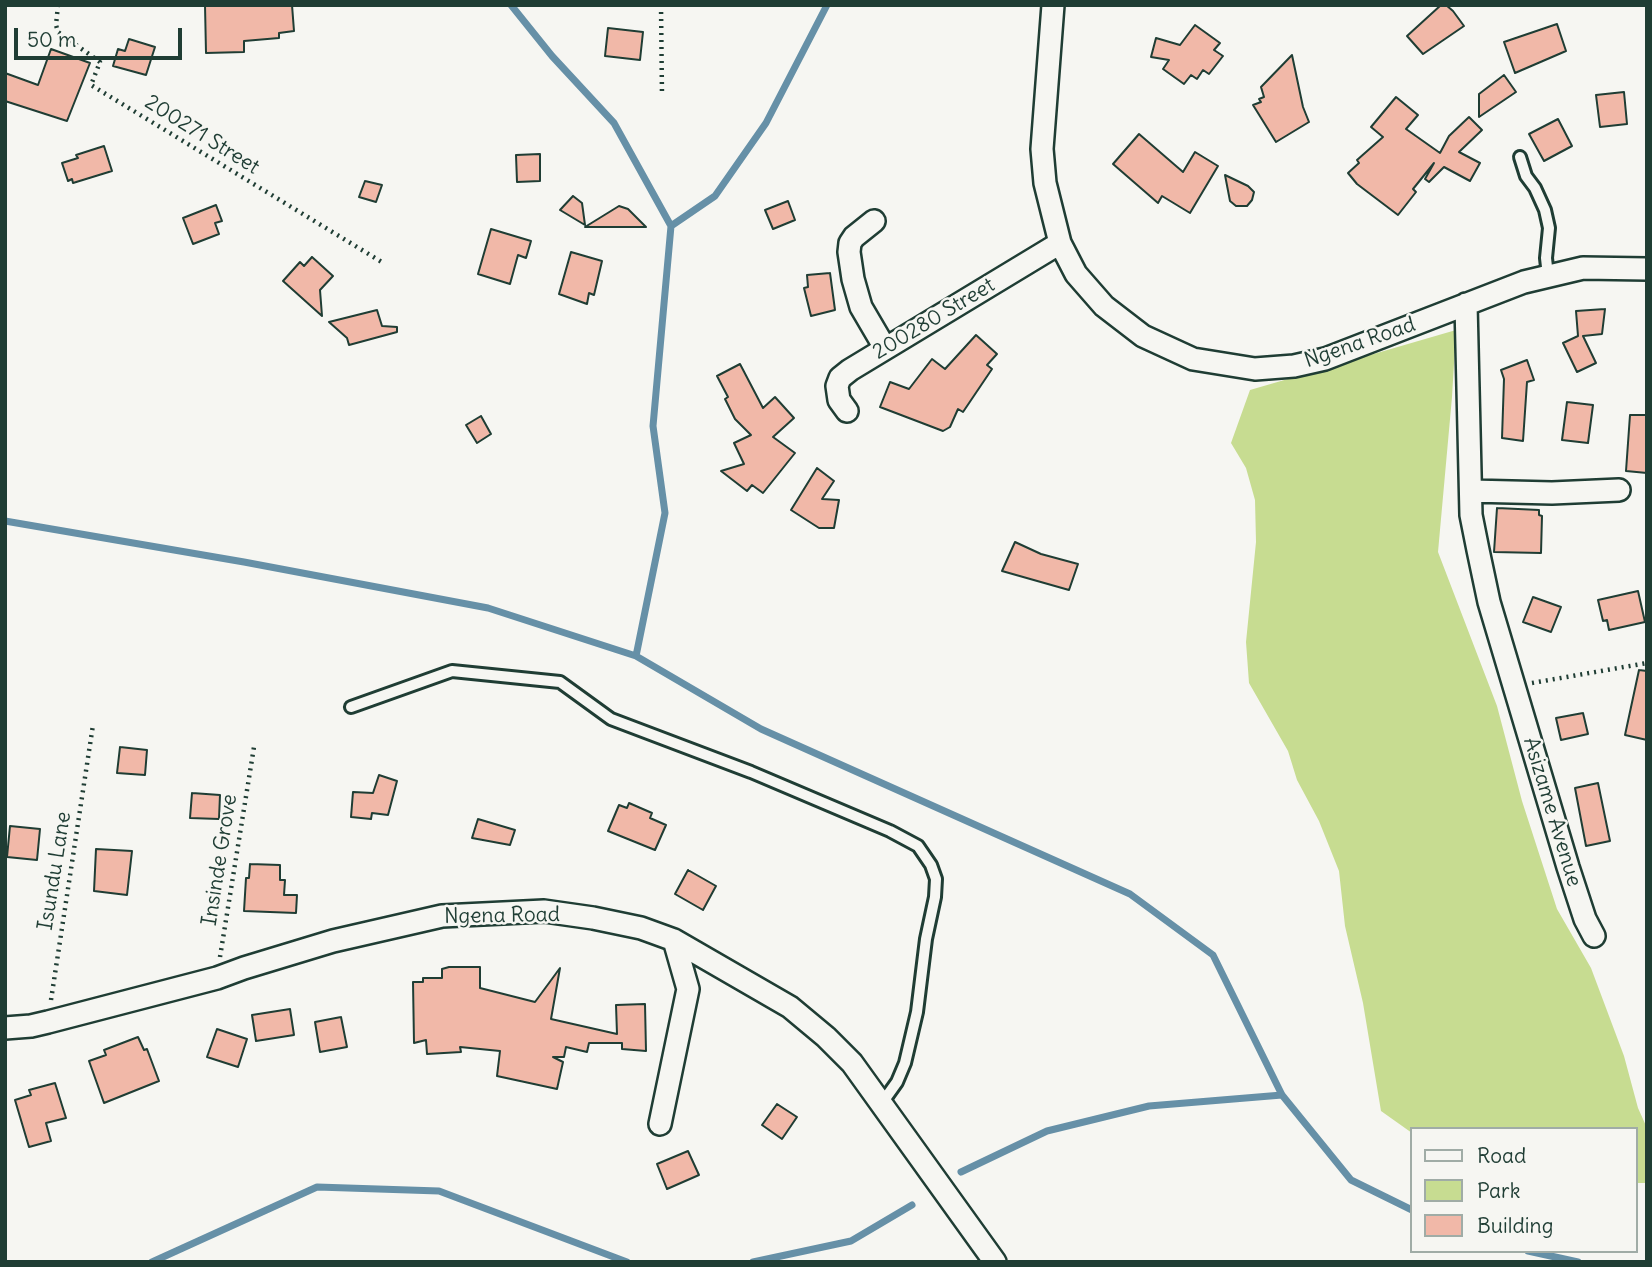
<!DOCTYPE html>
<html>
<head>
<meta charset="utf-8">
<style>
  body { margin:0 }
  #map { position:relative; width:1652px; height:1267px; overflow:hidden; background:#f6f6f2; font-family:Delius,sans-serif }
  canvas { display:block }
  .frame { position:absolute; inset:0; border:7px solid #1f3d34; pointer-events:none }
  .legend { position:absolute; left:1410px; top:1127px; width:228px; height:126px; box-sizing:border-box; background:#f6f6f2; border:2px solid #a0aca6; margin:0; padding:9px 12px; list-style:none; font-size:21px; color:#1f3d34 }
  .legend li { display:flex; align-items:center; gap:14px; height:35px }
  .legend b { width:35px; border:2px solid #a0aca6 }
  .scale { position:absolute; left:14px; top:28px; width:168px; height:32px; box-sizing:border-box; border:4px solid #1f3d34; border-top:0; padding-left:9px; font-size:21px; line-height:24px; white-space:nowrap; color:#1f3d34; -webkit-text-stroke:5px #f6f6f2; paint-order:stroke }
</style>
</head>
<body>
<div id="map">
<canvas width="1652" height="1267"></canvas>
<div class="frame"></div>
<ul class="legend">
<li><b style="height:9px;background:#f6f6f2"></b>Road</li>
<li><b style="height:19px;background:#c7dc91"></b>Park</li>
<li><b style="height:19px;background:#f1b8a8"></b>Building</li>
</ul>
<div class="scale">50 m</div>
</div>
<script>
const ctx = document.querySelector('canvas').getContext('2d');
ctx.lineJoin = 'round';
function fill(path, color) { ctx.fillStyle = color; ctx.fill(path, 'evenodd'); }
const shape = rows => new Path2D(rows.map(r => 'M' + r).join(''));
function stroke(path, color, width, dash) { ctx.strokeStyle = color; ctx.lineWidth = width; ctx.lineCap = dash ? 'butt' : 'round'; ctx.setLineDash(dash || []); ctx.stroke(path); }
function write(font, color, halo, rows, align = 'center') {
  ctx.font = font + ' Delius,sans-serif'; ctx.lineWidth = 5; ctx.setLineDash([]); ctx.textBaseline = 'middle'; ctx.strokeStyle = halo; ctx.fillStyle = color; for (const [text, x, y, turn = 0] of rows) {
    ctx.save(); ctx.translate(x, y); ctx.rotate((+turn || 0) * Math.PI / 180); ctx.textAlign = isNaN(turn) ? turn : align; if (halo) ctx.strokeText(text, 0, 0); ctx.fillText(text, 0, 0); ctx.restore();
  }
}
const green = shape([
  [1456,330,1452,397,1438,552,1497,706,1522,801,1557,909,1591,968,1624,1056,1638,1108,1647,1128,1647,1183,1636,1183,1636,1129,1412,1129,1412,1133,1381,1111,1363,1003,1345,926,1339,871,1319,821,1297,780,1288,751,1249,683,1246,642,1256,542,1255,500,1246,468,1231,443,1250,390]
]);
const stream = shape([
  [511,5,552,56,614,123,671,226,653,426,665,513,636,656],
  [671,226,715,196,766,123,827,5],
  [5,521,244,562,488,608,636,656,761,729,1130,894,1213,955,1282,1095,1351,1180,1412,1210],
  [961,1172,1047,1131,1149,1106,1282,1095],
  [1528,1251,1578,1262],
  [152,1262,317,1187,439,1191,627,1262],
  [753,1262,851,1241,912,1205]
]);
const building = shape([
  [205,5,292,5,294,31,279,33,279,38,244,41,244,52,206,53,205,5],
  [1441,5,1446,5,1453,11,1464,26,1423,54,1407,36,1441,5],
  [1557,24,1566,51,1515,73,1504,42,1557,24],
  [1195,25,1220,43,1214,50,1223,56,1209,74,1203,70,1197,79,1191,75,1184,84,1163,69,1169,60,1151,57,1156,38,1180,45,1195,25],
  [608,28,643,32,640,60,605,56,608,28],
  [129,39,155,47,146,75,113,66,118,49,125,51,129,39],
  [51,49,90,63,67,121,5,101,5,73,38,85,51,49],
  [1292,55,1303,107,1309,122,1276,142,1253,105,1261,102,1259,99,1264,97,1261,87,1292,55],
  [1504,75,1516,92,1479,117,1479,94,1504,75],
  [1624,92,1627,124,1600,127,1596,95,1624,92],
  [1396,97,1418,115,1406,129,1440,153,1449,136,1469,117,1482,130,1459,152,1480,163,1470,181,1444,167,1429,182,1425,179,1434,163,1413,189,1416,192,1398,215,1357,184,1348,173,1359,163,1357,160,1383,137,1371,127,1396,97],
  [1558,119,1572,146,1544,161,1529,134,1558,119],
  [1139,134,1183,172,1195,152,1218,166,1190,213,1162,196,1158,203,1113,164,1139,134],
  [104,146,112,171,73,183,72,179,68,181,62,163,78,158,76,155,104,146],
  [540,154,540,181,517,182,516,155,540,154],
  [1225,175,1248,186,1254,192,1252,200,1247,206,1236,206,1230,201,1225,175],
  [365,181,382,185,376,202,359,197,365,181],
  [573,196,582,203,585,225,560,210,573,196],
  [788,201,795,220,773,229,765,210,788,201],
  [216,205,222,221,215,223,219,234,193,244,183,218,216,205],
  [619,206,628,209,646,227,585,227,619,206],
  [491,229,531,241,526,258,518,255,510,284,478,274,491,229],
  [571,252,602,261,594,295,589,293,587,304,559,294,571,252],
  [312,257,333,276,320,290,322,316,283,281,300,262,304,266,312,257],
  [830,273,835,310,811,316,804,288,808,287,807,275,830,273],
  [1605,309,1602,334,1583,336,1596,363,1577,372,1563,343,1578,336,1576,311,1605,309],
  [377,310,382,326,397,327,397,332,349,345,347,338,329,322,377,310],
  [976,335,997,354,987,365,992,369,963,412,958,409,950,427,943,431,880,407,890,382,909,389,932,359,945,369,976,335],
  [1527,360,1534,380,1527,382,1523,441,1502,438,1504,379,1501,370,1527,360],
  [740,364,763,408,775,397,794,418,773,437,795,453,763,493,752,485,747,491,721,471,744,464,734,443,751,435,735,419,725,399,728,397,717,376,740,364],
  [1567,402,1593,405,1588,443,1562,440,1567,402],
  [1630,415,1647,415,1647,473,1626,471,1630,415],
  [481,416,491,434,477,443,466,425,481,416],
  [817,468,834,481,822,499,839,500,834,528,819,528,791,510,817,468],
  [1497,508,1539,510,1539,515,1542,516,1541,553,1494,552,1497,508],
  [1015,542,1041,554,1078,564,1069,590,1002,571,1015,542],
  [1638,591,1645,622,1609,630,1607,620,1603,621,1598,600,1638,591],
  [1533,597,1561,607,1551,632,1523,622,1533,597],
  [1639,670,1647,671,1647,740,1625,735,1639,670],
  [1583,713,1588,734,1561,740,1556,718,1583,713],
  [120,747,147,750,145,775,117,773,120,747],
  [379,775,397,781,388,815,372,813,371,819,351,817,353,792,373,793,379,775],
  [1598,783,1610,841,1586,846,1575,788,1598,783],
  [192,793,220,795,219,819,190,818,192,793],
  [629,803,652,813,650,818,666,825,655,850,608,831,619,805,627,808,629,803],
  [478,819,515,830,510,845,472,838,478,819],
  [10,826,40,829,37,860,7,857,10,826],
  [96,849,132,851,127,895,94,891,96,849],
  [250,864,280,865,280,880,285,880,284,895,297,895,296,913,244,911,246,878,249,878,250,864],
  [688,870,716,886,703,910,675,894,688,870],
  [449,967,480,967,480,988,535,1002,560,968,551,1019,617,1034,616,1005,645,1004,646,1051,622,1049,622,1043,589,1043,587,1052,566,1047,564,1057,553,1057,563,1062,557,1089,497,1076,500,1051,460,1047,461,1052,427,1054,426,1040,414,1043,413,982,423,982,423,978,442,978,442,969,449,967],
  [290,1009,294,1035,256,1041,252,1015,290,1009],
  [341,1017,347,1047,320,1052,315,1022,341,1017],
  [217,1029,247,1039,238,1067,207,1057,217,1029],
  [138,1037,144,1050,147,1049,159,1081,104,1103,89,1061,106,1055,104,1050,138,1037],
  [55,1083,66,1118,46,1123,51,1141,29,1147,15,1100,31,1095,29,1090,55,1083],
  [777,1104,797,1117,782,1139,762,1125,777,1104],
  [688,1151,699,1175,667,1189,657,1164,688,1151]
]);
const path = shape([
  [58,5,56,25,58,32,100,62,91,85,385,264],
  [661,5,662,96],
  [1532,683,1647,663],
  [220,957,254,747],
  [51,1000,93,725]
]);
const lane = shape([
  [1520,157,1526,176,1535,188,1545,210,1549,228,1546,258,1548,276],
  [351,707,452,671,560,682,611,719,751,772,890,831,918,846,931,865,936,879,935,897,926,939,917,1012,905,1063,897,1082,882,1103]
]);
const street = shape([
  [1053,5,1042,149,1045,183,1060,243,1076,274,1104,306,1143,336,1193,359,1255,369,1294,366,1325,359,1524,282,1583,268,1647,269],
  [874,221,854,237,850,243,849,252,853,279,861,307,885,348],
  [1466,304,1471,515,1478,550,1489,602,1568,867,1585,919,1594,936],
  [847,411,839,400,837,386,840,378,850,370,1060,243],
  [1471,491,1552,493,1619,490],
  [5,1028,31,1026,48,1022,217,978,244,968,333,941,442,916,544,911,593,918,641,928,674,940,790,1007,826,1037,852,1063,995,1262],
  [660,1124,688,989,674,940]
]);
const streetNames = [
  ["200271 Street",202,135,32],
  ["200280 Street",934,319,-31],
  ["Ngena Road",1360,343,-19],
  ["Asizame Avenue",1552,812,73],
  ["Insinde Grove",220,860,-81],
  ["Isundu Lane",55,871,-81],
  ["Ngena Road",502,916,-1]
];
fill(green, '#c7dc91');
stroke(stream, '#6690a7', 7);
fill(building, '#f1b8a8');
stroke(building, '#1f3d34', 2);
stroke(lane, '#1f3d34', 16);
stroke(street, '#1f3d34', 26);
stroke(path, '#1f3d34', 4.5, [2, 5]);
stroke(lane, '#f6f6f2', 10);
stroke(street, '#f6f6f2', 21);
write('21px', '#1f3d34', '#f6f6f2', streetNames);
</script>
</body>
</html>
